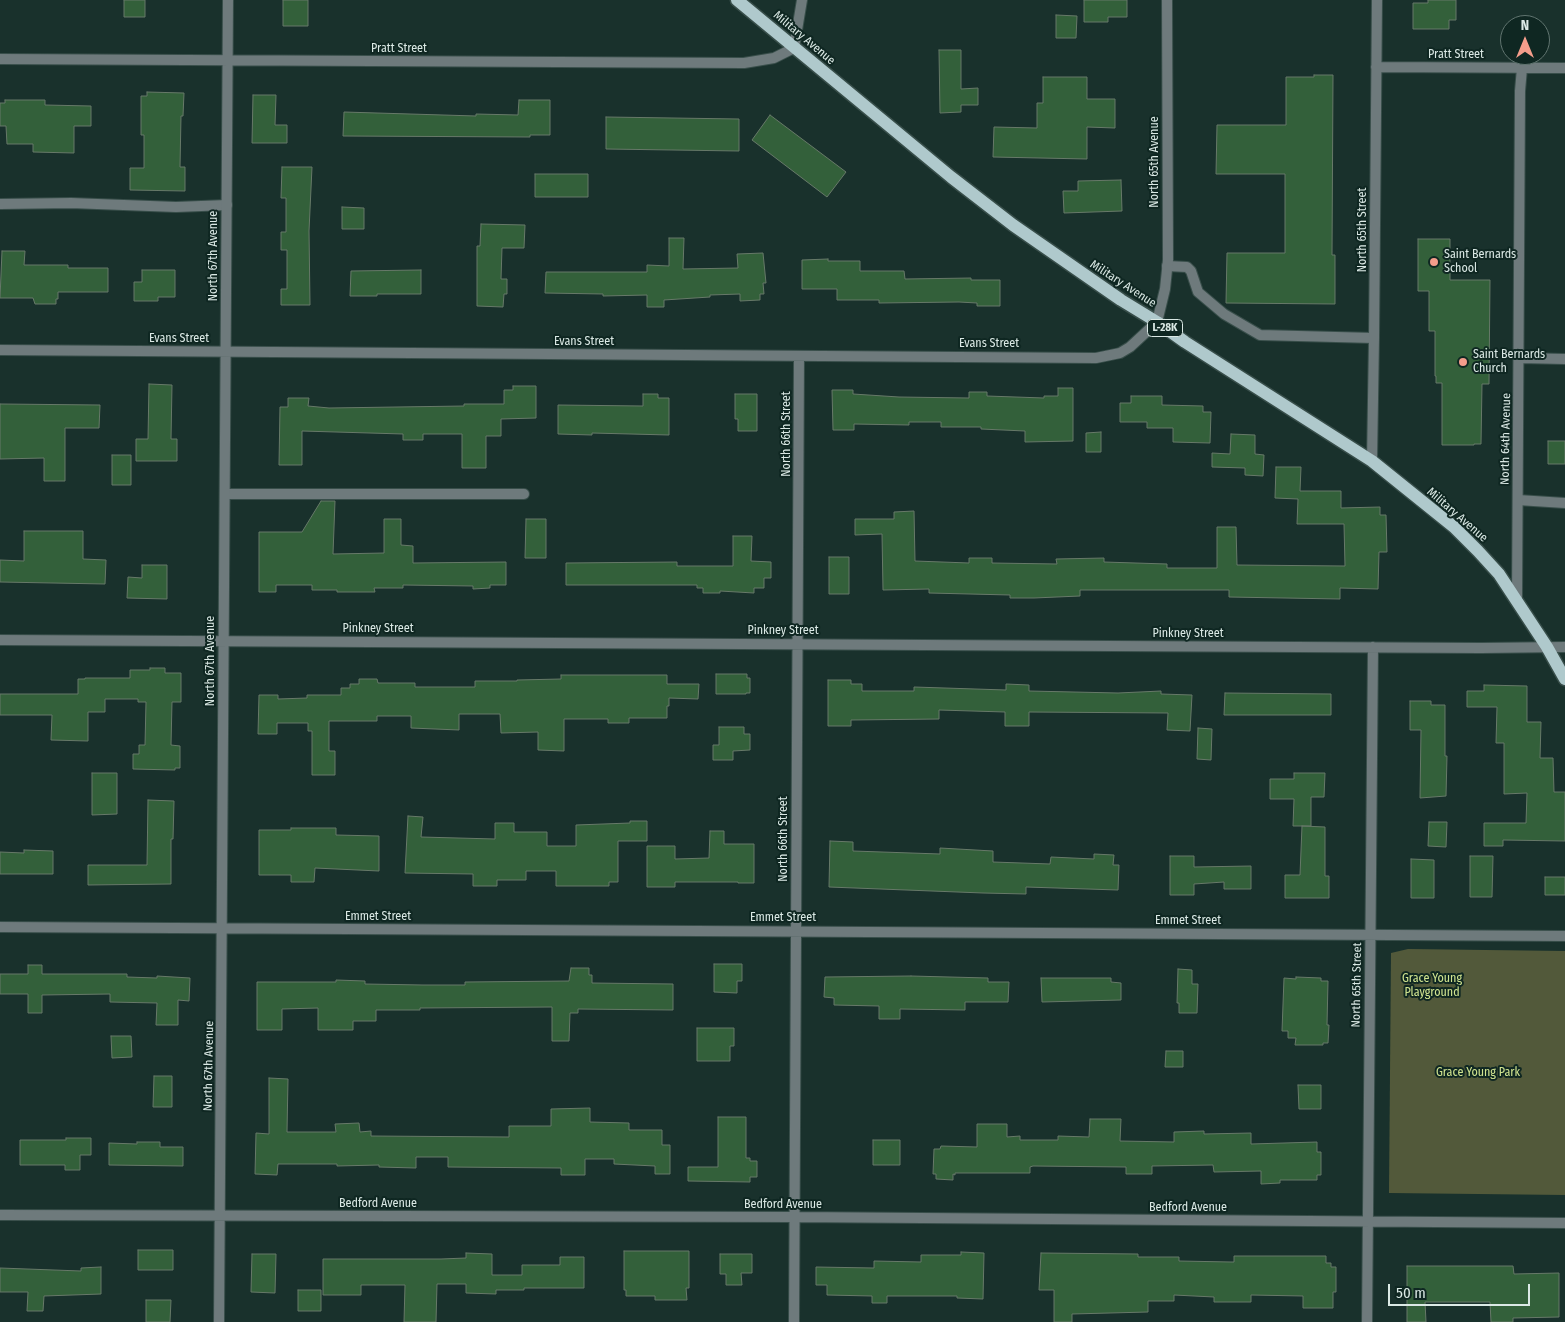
<!DOCTYPE html>
<html>
<head>
<meta charset="utf-8">
<style>
  body { margin:0 }
  #map { position:relative; width:1565px; height:1322px; overflow:hidden; background:#19312c; font-family:"Fira Sans Condensed",sans-serif }
  canvas { display:block }
  .north { position:absolute; left:1500px; top:15px; width:50px; height:50px; box-sizing:border-box; background:#0f2722; border:1px solid #617570; border-radius:50%; rotate:0deg; font-size:14px; font-weight:700; line-height:20px; text-align:center; color:#dbe9e5 }
  .north::after { content:''; display:block; margin:auto; width:18px; height:22px; background:#f49d8b; clip-path:polygon(50% 0,100% 100%,50% 72%,0 100%) }
  .scale { position:absolute; left:1388px; top:1284px; width:142px; height:22px; box-sizing:border-box; border:2px solid #dbe9e5; border-top:0; padding-left:6px; font-size:15px; line-height:18px; white-space:nowrap; color:#dbe9e5; -webkit-text-stroke:4px #0f2722; paint-order:stroke }
</style>
</head>
<body>
<div id="map">
<canvas width="1565" height="1322"></canvas>
<div class="north">N</div>
<div class="scale">50 m</div>
</div>
<script>
const ctx = document.querySelector('canvas').getContext('2d');
ctx.lineJoin = 'round';
function fill(path, color) { ctx.fillStyle = color; ctx.fill(path, 'evenodd'); }
const shape = rows => new Path2D(rows.map(r => 'M' + r).join(''));
function stroke(path, color, width, dash) { ctx.strokeStyle = color; ctx.lineWidth = width; ctx.lineCap = dash ? 'butt' : 'round'; ctx.setLineDash(dash || []); ctx.stroke(path); }
function write(font, color, halo, rows, align = 'center') {
  ctx.font = font + ' "Fira Sans Condensed",sans-serif'; ctx.lineWidth = 4; ctx.setLineDash([]); ctx.textBaseline = 'middle'; ctx.strokeStyle = halo; ctx.fillStyle = color; for (const [text, x, y, turn = 0] of rows) {
    ctx.save(); ctx.translate(x, y); ctx.rotate((+turn || 0) * Math.PI / 180); ctx.textAlign = isNaN(turn) ? turn : align; if (halo) ctx.strokeText(text, 0, 0); ctx.fillText(text, 0, 0); ctx.restore();
  }
}
const green = shape([
  [1408,949,1565,951,1565,1195,1389,1193,1391,953]
]);
const building = shape([
  [124,0,145,0,145,17,124,17,124,0],
  [283,0,308,0,308,26,283,26,283,0],
  [1084,0,1127,0,1127,17,1108,17,1108,22,1084,22,1084,0],
  [1428,0,1456,0,1456,20,1449,20,1449,29,1413,29,1413,3,1428,3,1428,0],
  [1056,15,1077,16,1076,38,1056,38,1056,15],
  [939,50,961,50,961,89,978,88,978,105,961,105,961,112,940,113,939,50],
  [1314,75,1333,75,1332,255,1335,255,1335,304,1226,303,1227,253,1285,253,1285,174,1216,174,1217,125,1286,125,1286,77,1314,77,1314,75],
  [1043,77,1087,77,1087,99,1115,99,1115,128,1087,127,1087,159,993,157,994,127,1037,128,1037,103,1043,103,1043,77],
  [147,92,184,93,183,116,181,116,180,167,185,167,185,191,130,190,130,168,144,168,144,135,141,135,141,96,147,96,147,92],
  [253,95,276,95,275,125,287,125,287,143,252,143,253,95],
  [5,100,45,100,45,105,91,106,91,126,74,126,74,153,33,152,33,144,7,144,6,126,0,126,0,103,5,103,5,100],
  [519,100,550,100,550,135,530,135,530,137,343,136,344,112,476,116,476,114,518,115,519,100],
  [770,115,846,172,827,197,752,140,770,115],
  [606,117,739,119,739,151,606,149,606,117],
  [282,167,312,167,309,231,310,305,281,305,281,289,287,289,287,250,281,250,281,232,286,232,286,198,281,198,282,167],
  [535,174,588,174,588,197,535,197,535,174],
  [1121,180,1122,211,1064,213,1063,191,1078,191,1078,181,1121,180],
  [342,207,364,208,364,229,342,229,342,207],
  [481,224,525,225,524,248,502,248,501,279,507,279,507,294,504,294,503,307,477,306,477,246,480,246,481,224],
  [669,238,684,238,683,269,738,268,737,254,763,253,766,283,763,283,764,294,760,294,760,300,740,301,740,294,710,295,710,297,664,300,664,307,647,307,647,295,603,296,603,294,545,293,546,272,647,272,647,265,669,266,669,238],
  [1418,239,1450,239,1450,280,1490,280,1489,384,1482,384,1481,444,1474,444,1474,445,1442,445,1442,383,1436,383,1436,376,1435,376,1435,331,1429,331,1429,291,1418,291,1418,239],
  [2,251,25,251,24,265,68,265,68,268,108,268,108,292,58,292,58,299,56,299,56,304,35,304,33,298,0,298,2,251],
  [828,259,828,261,860,261,860,271,904,271,905,279,971,278,971,280,1000,280,1000,306,977,306,977,303,959,302,879,303,879,300,837,300,837,289,802,289,802,260,828,259],
  [142,270,175,270,175,297,158,297,158,301,134,301,134,282,142,282,142,270],
  [421,270,421,294,377,294,377,296,350,296,351,271,421,270],
  [149,384,172,385,171,439,177,439,177,461,136,461,136,439,148,439,149,384],
  [513,386,536,386,536,418,501,419,501,436,486,436,486,468,462,468,462,434,423,434,423,440,403,440,403,434,302,431,302,465,279,465,280,407,288,407,288,398,309,398,308,406,329,408,464,406,464,404,504,404,504,390,513,390,513,386],
  [1058,388,1073,388,1073,441,1025,442,1025,431,981,429,981,427,941,427,941,422,909,422,909,425,854,424,854,430,833,430,832,390,853,390,853,394,899,397,969,398,969,392,987,392,987,396,1044,398,1044,396,1058,396,1058,388],
  [643,394,658,394,658,398,669,398,669,435,592,433,592,435,558,434,558,405,643,406,643,394],
  [735,394,757,394,757,431,738,431,738,419,735,419,735,394],
  [1131,396,1162,396,1162,405,1203,406,1203,412,1211,412,1210,443,1173,442,1173,428,1147,428,1147,422,1120,422,1120,403,1131,403,1131,396],
  [0,404,100,405,99,428,65,428,65,481,44,481,44,458,0,459,0,404],
  [1101,432,1101,452,1086,452,1086,433,1101,432],
  [1231,434,1255,435,1255,454,1264,455,1263,476,1245,475,1245,468,1212,467,1212,453,1230,454,1231,434],
  [1548,441,1565,441,1565,464,1548,464,1548,441],
  [112,455,131,455,131,485,112,485,112,455],
  [1276,467,1301,467,1300,491,1341,491,1341,508,1380,507,1380,515,1386,515,1387,552,1379,552,1378,589,1340,588,1340,599,1229,597,1229,590,1080,590,1080,596,1034,598,1010,598,1010,595,929,593,929,589,883,590,882,534,855,535,855,519,894,519,894,512,914,511,915,561,969,563,969,558,992,558,992,563,1057,564,1056,559,1104,558,1104,562,1167,564,1167,568,1217,568,1217,527,1236,527,1237,565,1345,566,1344,524,1297,524,1298,499,1275,498,1276,467],
  [321,501,335,501,333,554,384,553,384,519,401,519,401,545,413,546,413,563,506,562,506,585,490,585,490,588,473,589,473,586,403,585,403,588,374,588,375,592,337,592,337,590,312,590,312,585,276,585,276,592,259,592,259,532,302,532,321,501],
  [526,519,546,519,546,558,525,558,526,519],
  [24,531,83,531,83,559,106,560,105,584,0,582,0,560,24,561,24,531],
  [733,536,752,536,751,561,771,562,771,578,764,578,764,588,754,588,754,593,720,591,720,593,703,593,703,588,697,588,697,585,566,585,566,563,677,562,677,566,733,566,733,536],
  [829,557,849,557,849,594,829,594,829,557],
  [142,565,167,565,167,599,127,598,128,577,142,578,142,565],
  [150,668,165,668,165,673,181,673,181,702,172,702,171,745,180,746,180,768,175,768,175,770,133,769,133,754,139,754,139,745,145,745,146,702,138,702,138,699,105,699,105,712,88,712,88,741,51,740,52,715,0,715,0,694,78,694,78,679,85,679,85,678,130,678,130,670,150,670,150,668],
  [716,674,747,674,747,678,750,678,750,693,746,693,746,694,716,694,716,674],
  [561,675,667,675,667,684,699,684,698,699,669,698,669,706,667,706,667,718,629,718,629,723,608,723,608,719,564,719,564,751,538,750,538,732,501,733,500,714,459,714,459,730,411,728,411,716,377,716,377,721,329,721,329,751,335,751,335,775,312,775,312,731,308,731,308,723,277,723,277,734,258,734,259,695,278,695,278,699,307,698,307,695,341,695,341,688,350,688,350,684,359,684,359,679,377,679,378,683,415,683,415,687,475,687,475,681,517,681,517,680,561,679,561,675],
  [828,680,851,680,851,684,862,684,862,691,914,691,914,687,1006,690,1006,684,1029,685,1029,691,1118,693,1161,691,1161,694,1192,695,1190,731,1167,730,1168,713,1029,712,1029,726,1005,726,1005,712,939,710,939,719,851,720,851,726,828,726,828,680],
  [1484,685,1527,686,1527,722,1541,722,1540,758,1553,758,1554,792,1565,792,1565,841,1503,840,1503,846,1484,846,1484,823,1526,823,1527,793,1504,794,1504,743,1496,743,1497,707,1467,707,1467,691,1484,691,1484,685],
  [1225,693,1331,694,1331,715,1224,715,1225,693],
  [1410,701,1431,701,1431,705,1445,705,1445,756,1447,756,1446,796,1420,798,1421,730,1410,730,1410,701],
  [719,727,744,727,744,734,750,734,750,750,733,751,733,760,713,760,713,745,719,745,719,727],
  [1198,728,1212,729,1211,760,1197,759,1198,728],
  [92,773,117,773,117,814,92,815,92,773],
  [1294,773,1325,773,1324,797,1311,797,1311,826,1293,826,1294,799,1270,799,1270,779,1294,779,1294,773],
  [148,800,174,801,173,839,171,839,171,884,88,885,88,865,147,865,148,800],
  [408,816,423,817,421,837,495,839,495,823,514,823,514,832,547,832,547,846,576,846,576,825,630,823,630,821,647,821,647,841,618,841,618,882,609,882,609,886,556,886,556,871,526,871,526,880,497,880,497,886,473,886,473,874,405,873,408,816],
  [1429,822,1447,822,1446,847,1428,846,1429,822],
  [1302,826,1325,827,1325,876,1329,876,1329,898,1285,898,1285,875,1300,875,1302,826],
  [291,828,336,828,336,835,379,836,379,871,315,868,314,882,291,882,291,875,259,875,259,830,291,830,291,828],
  [710,831,724,831,724,844,754,844,754,883,738,883,738,882,675,882,675,887,647,887,647,846,675,846,675,859,709,858,710,831],
  [830,841,853,842,853,851,940,854,940,848,993,851,993,862,1050,864,1051,857,1094,859,1094,854,1114,855,1113,865,1119,865,1118,890,1026,887,1026,894,983,893,829,887,830,841],
  [24,850,53,851,53,874,0,874,0,852,24,853,24,850],
  [1170,856,1194,856,1194,867,1251,866,1251,889,1224,889,1224,882,1194,884,1194,895,1170,895,1170,856],
  [1470,856,1493,856,1492,897,1470,897,1470,856],
  [1411,859,1434,860,1434,898,1411,898,1411,859],
  [1545,877,1565,877,1565,895,1545,895,1545,877],
  [714,964,742,964,742,981,737,981,737,993,714,992,714,964],
  [28,965,42,965,42,974,127,974,127,977,157,978,157,976,190,978,189,1001,178,1000,178,1025,156,1025,157,1003,110,1002,110,994,42,995,42,1013,28,1013,28,994,0,994,0,974,28,974,28,965],
  [571,968,589,968,589,975,592,975,592,983,673,984,673,1010,578,1009,578,1013,570,1013,569,1041,552,1041,552,1007,420,1008,420,1010,376,1010,376,1021,353,1021,353,1030,318,1030,318,1008,282,1009,282,1030,257,1030,257,982,336,982,336,980,365,981,365,984,423,985,465,985,465,982,569,981,571,968],
  [1178,969,1192,970,1192,984,1198,984,1197,1013,1179,1013,1179,1003,1177,1003,1178,969],
  [911,976,988,978,988,982,1009,982,1008,1002,965,1002,965,1010,900,1009,900,1019,879,1019,879,1006,834,1005,834,998,824,997,825,977,911,976],
  [1296,977,1321,978,1321,981,1328,981,1327,1025,1329,1025,1328,1043,1323,1043,1323,1045,1295,1045,1296,1038,1288,1038,1288,1031,1282,1031,1284,978,1296,979,1296,977],
  [1041,978,1111,978,1111,982,1121,983,1121,1000,1042,1002,1041,978],
  [697,1028,734,1028,734,1046,730,1046,730,1061,697,1061,697,1028],
  [111,1036,131,1036,132,1057,112,1058,111,1036],
  [1166,1051,1183,1051,1183,1067,1165,1067,1166,1051],
  [154,1076,172,1076,172,1107,153,1107,154,1076],
  [269,1078,288,1079,287,1132,336,1132,335,1124,359,1123,360,1132,371,1131,371,1136,509,1137,509,1126,551,1126,551,1109,590,1108,590,1122,629,1123,629,1130,662,1130,662,1145,670,1145,670,1174,655,1174,655,1166,614,1164,614,1159,585,1159,585,1175,561,1175,561,1168,448,1167,448,1157,416,1157,416,1168,379,1167,379,1165,337,1166,337,1164,278,1164,277,1175,255,1174,256,1133,269,1134,269,1078],
  [1298,1085,1321,1085,1321,1109,1299,1109,1298,1085],
  [718,1117,746,1117,746,1158,750,1158,750,1161,757,1161,757,1177,750,1177,750,1182,688,1181,688,1167,718,1167,718,1117],
  [1090,1119,1121,1119,1120,1141,1174,1142,1174,1132,1204,1131,1204,1134,1251,1133,1251,1144,1317,1142,1317,1152,1321,1152,1321,1175,1317,1175,1317,1180,1280,1180,1280,1183,1261,1184,1261,1171,1214,1172,1213,1165,1152,1166,1152,1174,1126,1174,1126,1167,1033,1166,1030,1167,1030,1173,955,1173,955,1175,953,1174,953,1180,936,1179,936,1174,933,1174,934,1149,940,1149,941,1146,977,1147,977,1124,1007,1124,1007,1137,1020,1136,1020,1140,1058,1140,1058,1136,1089,1137,1090,1119],
  [66,1138,91,1138,91,1155,80,1155,80,1170,65,1170,65,1165,20,1165,20,1140,66,1140,66,1138],
  [873,1140,900,1140,900,1165,873,1165,873,1140],
  [137,1142,160,1142,160,1147,183,1147,183,1166,109,1165,109,1143,137,1144,137,1142],
  [138,1250,173,1250,173,1270,138,1270,138,1250],
  [624,1251,689,1251,689,1288,686,1288,687,1300,655,1300,655,1296,626,1296,626,1290,624,1290,624,1251],
  [961,1252,984,1253,983,1299,957,1298,957,1296,887,1296,887,1303,872,1303,872,1296,827,1295,827,1285,816,1285,816,1267,874,1268,874,1261,921,1262,921,1255,961,1255,961,1252],
  [466,1253,492,1254,492,1275,522,1275,522,1265,560,1265,560,1257,584,1257,584,1288,524,1288,524,1290,496,1290,496,1294,466,1293,466,1284,437,1284,436,1322,404,1322,405,1285,361,1285,361,1295,323,1295,323,1259,441,1259,466,1258,466,1253],
  [1041,1253,1138,1254,1138,1257,1179,1257,1179,1261,1231,1262,1234,1262,1234,1256,1326,1256,1326,1263,1331,1263,1331,1267,1336,1267,1336,1292,1333,1292,1333,1308,1303,1308,1303,1296,1251,1295,1251,1302,1214,1302,1214,1297,1174,1295,1174,1301,1148,1301,1148,1312,1072,1314,1072,1322,1054,1322,1054,1290,1039,1290,1041,1253],
  [252,1254,276,1254,275,1293,251,1292,252,1254],
  [720,1254,752,1254,752,1273,741,1273,742,1285,726,1285,726,1274,720,1274,720,1254],
  [1407,1266,1513,1266,1514,1274,1559,1273,1559,1317,1513,1318,1513,1322,1491,1322,1490,1302,1425,1302,1426,1322,1407,1322,1407,1266],
  [101,1267,101,1294,44,1296,43,1311,27,1311,28,1292,0,1292,0,1268,81,1271,81,1268,101,1267],
  [298,1290,321,1290,321,1311,298,1311,298,1290],
  [146,1300,171,1300,170,1322,146,1322,146,1300]
]);
const service = shape([
  [0,204,71,203,176,207,227,205],
  [1167,266,1187,267,1191,271,1198,292,1224,314,1260,335,1374,338],
  [225,494,524,494],
  [1518,500,1565,503]
]);
const minor = shape([
  [0,59,744,63,774,58,794,48,802,0],
  [1376,67,1565,68],
  [0,350,1096,358,1120,353,1130,347,1157,322,1165,289,1168,260,1167,0],
  [1520,358,1565,359],
  [1372,461,1374,338,1377,0],
  [1517,601,1520,91,1522,68],
  [0,640,1481,648,1565,647],
  [0,927,1565,936],
  [0,1215,794,1217,1565,1223],
  [219,1322,228,0],
  [794,1322,799,356],
  [1367,1322,1373,647]
]);
const primary = shape([
  [737,0,951,177,1013,225,1121,300,1157,322,1185,342,1372,461,1454,527,1478,551,1499,574,1547,647,1565,679]
]);
const markers = [
  [1434,262,5,"#f49d8b"],
  [1463,362,5,"#f49d8b"]
];
const shields = [
  [1165,328,35]
];
const shieldNames = [
  ["L-28K",1165,328]
];
const streetNames = [
  ["Military Avenue",804,38,40],
  ["Pratt Street",399,49],
  ["Pratt Street",1456,55],
  ["North 65th Avenue",1155,162,-90],
  ["North 65th Street",1363,230,-90],
  ["North 67th Avenue",214,256,-90],
  ["Military Avenue",1123,284,33],
  ["Evans Street",179,339],
  ["Evans Street",584,342],
  ["Evans Street",989,344],
  ["North 66th Street",787,434,-90],
  ["North 64th Avenue",1506,439,-89],
  ["Military Avenue",1457,515,41],
  ["Pinkney Street",378,629],
  ["Pinkney Street",783,631],
  ["Pinkney Street",1188,634],
  ["North 67th Avenue",211,661,-90],
  ["North 66th Street",784,839,-90],
  ["Emmet Street",378,917],
  ["Emmet Street",783,918],
  ["Emmet Street",1188,921],
  ["North 65th Street",1357,985,-89],
  ["North 67th Avenue",209,1066,-89],
  ["Bedford Avenue",378,1204],
  ["Bedford Avenue",783,1205],
  ["Bedford Avenue",1188,1208]
];
const poiNames = [
  ["Saint Bernards",1444,255],
  ["School",1444,269],
  ["Saint Bernards",1473,355],
  ["Church",1473,369]
];
const parkNames = [
  ["Grace Young",1432,979],
  ["Playground",1432,993],
  ["Grace Young Park",1478,1073]
];
fill(green, '#52593a');
fill(building, '#33603a');
stroke(building, '#677969', 1);
stroke(service, '#384e4a', 12);
stroke(minor, '#384e4a', 12);
stroke(primary, '#384e4a', 15);
stroke(service, '#6e7a7c', 10);
stroke(minor, '#6e7a7c', 10);
stroke(primary, '#afc9cc', 12);
for (const [x, y, r, color] of markers) { const dot = new Path2D(); dot.arc(x, y, r, 0, 2 * Math.PI); ctx.fillStyle = color; ctx.fill(dot); stroke(dot, '#0f2722', 2); }
for (const [x, y, w] of shields) { const box = new Path2D(); box.roundRect(x - w / 2, y - 8.5, w, 17, 4); ctx.fillStyle = '#0f2722'; ctx.fill(box); stroke(box, '#dbe9e5', 1); }
write('bold 11px', '#dbe9e5', null, shieldNames);
write('12px', '#dbe9e5', '#0f2722', streetNames);
write('12px', '#dbe9e5', '#0f2722', poiNames, 'left');
write('12px', '#d2e590', '#0f2722', parkNames);
</script>
</body>
</html>
